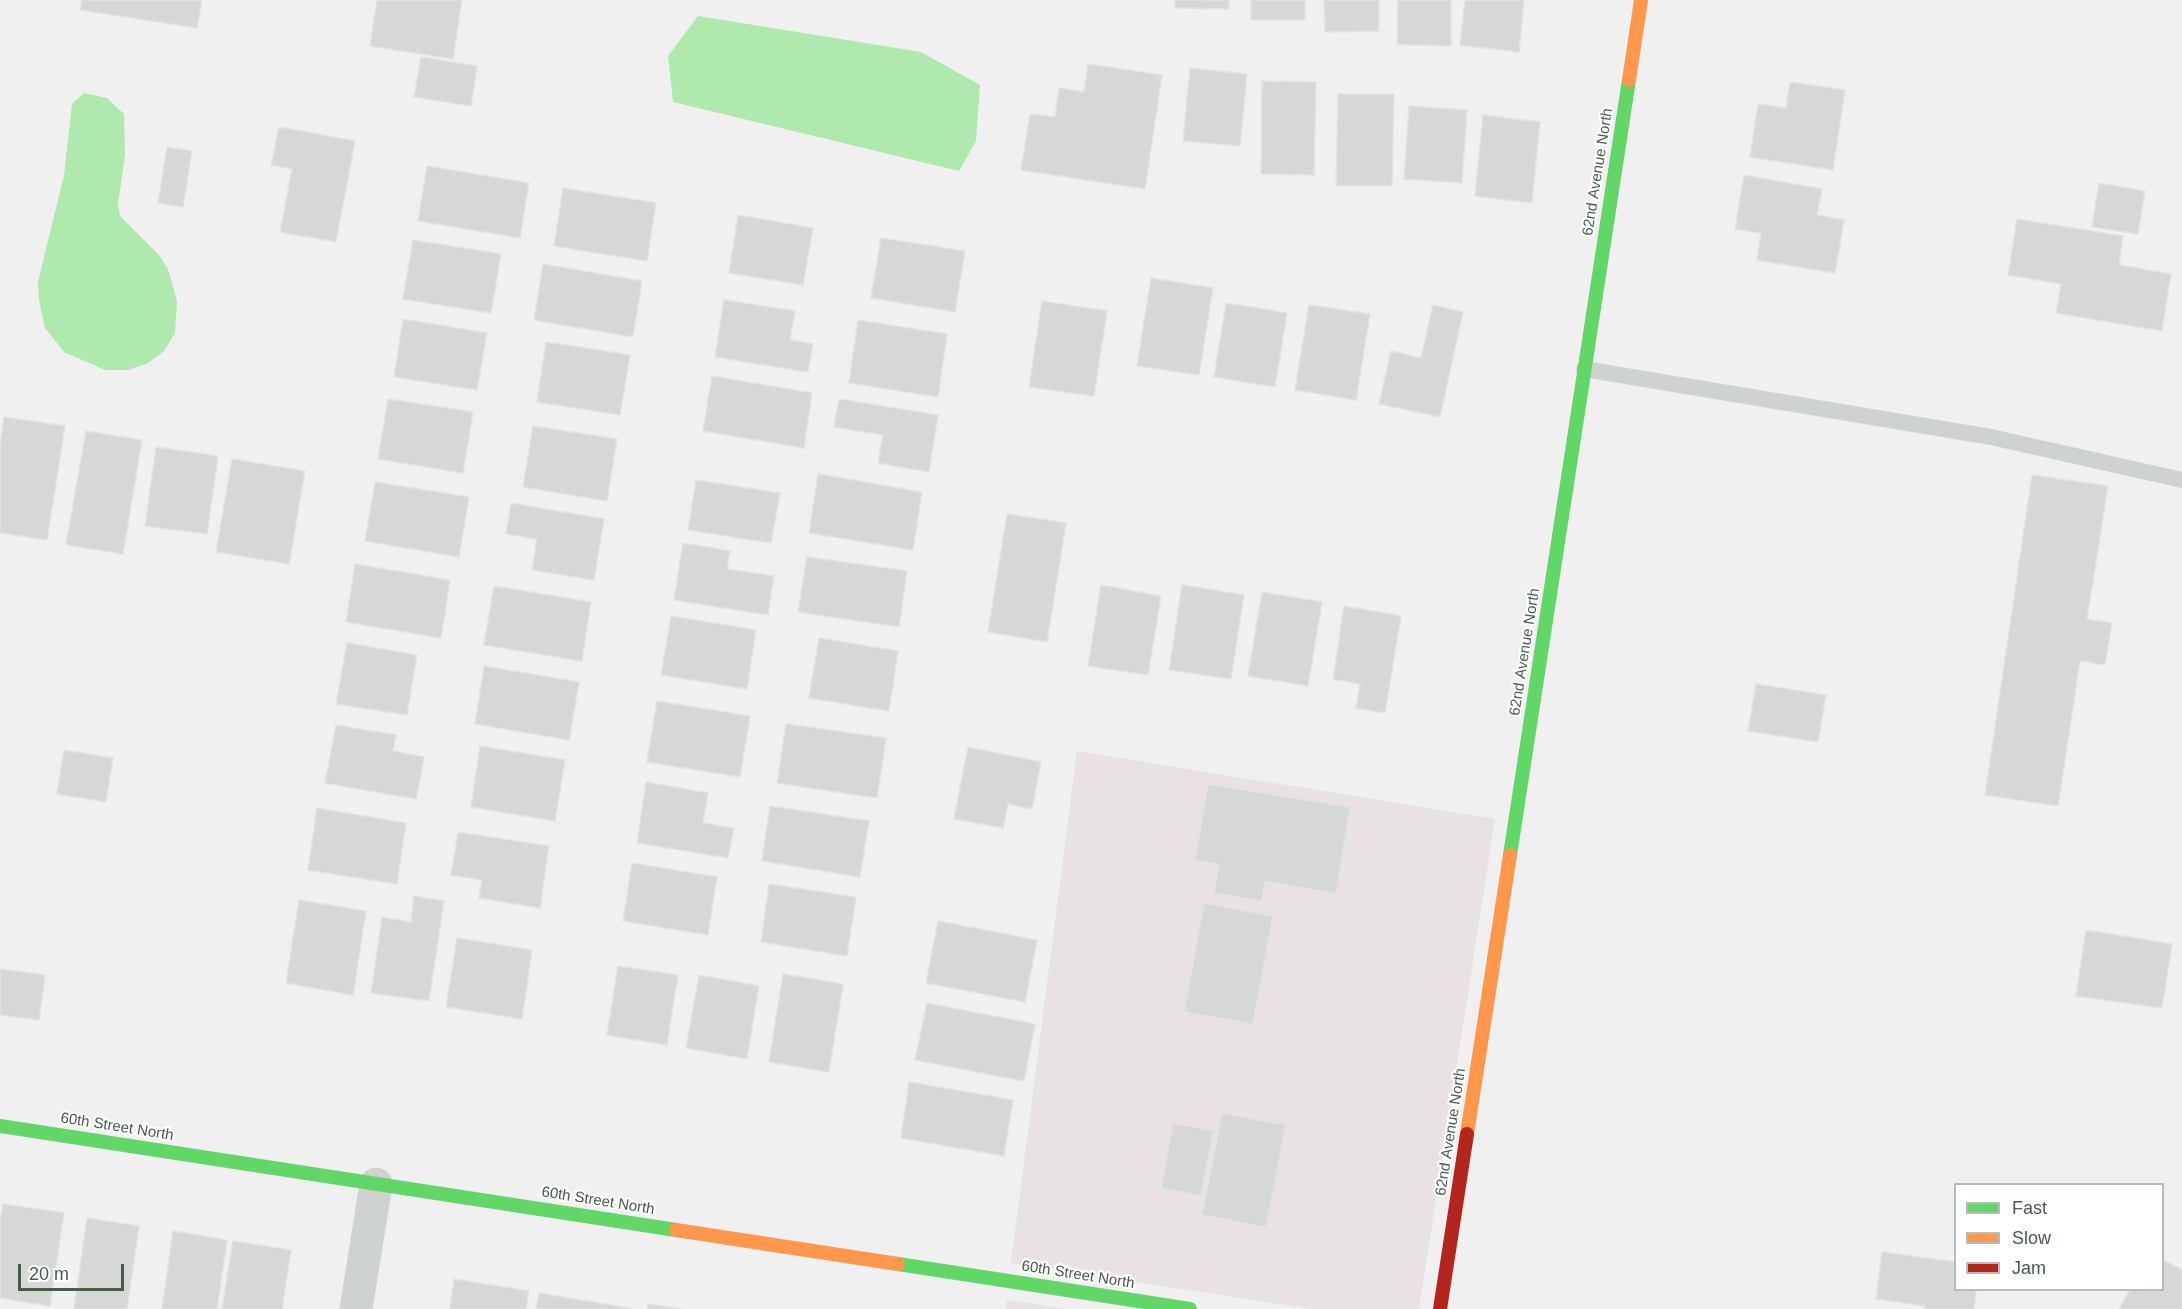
<!DOCTYPE html>
<html>
<head>
<meta charset="utf-8">
<style>
  body { margin:0 }
  #map { position:relative; width:2182px; height:1309px; overflow:hidden; background:#f0f0f0; font-family:Helvetica,sans-serif }
  canvas { display:block }
  .legend { position:absolute; left:1954px; top:1183px; width:210px; height:108px; box-sizing:border-box; background:#fff; border:2px solid #b6bdb7; margin:0; padding:8px 10px; list-style:none; font-size:18px; color:#485b4c }
  .legend li { display:flex; align-items:center; gap:12px; height:30px }
  .legend b { width:30px; border:2px solid #b6bdb7 }
  .scale { position:absolute; left:18px; top:1264px; width:106px; height:27px; box-sizing:border-box; border:3px solid #485b4c; border-top:0; padding-left:8px; font-size:18px; line-height:21px; white-space:nowrap; color:#485b4c; -webkit-text-stroke:4px #fff; paint-order:stroke }
</style>
</head>
<body>
<div id="map">
<canvas width="2182" height="1309"></canvas>
<ul class="legend">
<li><b style="height:8px;background:#63d668"></b>Fast</li>
<li><b style="height:8px;background:#ff974d"></b>Slow</li>
<li><b style="height:8px;background:#b3261e"></b>Jam</li>
</ul>
<div class="scale">20 m</div>
</div>
<script>
const ctx = document.querySelector('canvas').getContext('2d');
ctx.lineJoin = 'round';
function fill(path, color) { ctx.fillStyle = color; ctx.fill(path, 'evenodd'); }
const shape = rows => new Path2D(rows.map(r => 'M' + r).join(''));
function stroke(path, color, width, dash) { ctx.strokeStyle = color; ctx.lineWidth = width; ctx.lineCap = dash ? 'butt' : 'round'; ctx.setLineDash(dash || []); ctx.stroke(path); }
function write(font, color, halo, rows, align = 'center') {
  ctx.font = font + ' Helvetica,sans-serif'; ctx.lineWidth = 4.5; ctx.setLineDash([]); ctx.textBaseline = 'middle'; ctx.strokeStyle = halo; ctx.fillStyle = color; for (const [text, x, y, turn = 0] of rows) {
    ctx.save(); ctx.translate(x, y); ctx.rotate((+turn || 0) * Math.PI / 180); ctx.textAlign = isNaN(turn) ? turn : align; if (halo) ctx.strokeText(text, 0, 0); ctx.fillText(text, 0, 0); ctx.restore();
  }
}
const commercial = shape([
  [1077,751,1495,819,1419,1309,1312,1309,1011,1263],
  [1007,1300,1068,1309,1005,1309]
]);
const water = shape([
  [698,16,921,52,980,85,976,141,959,171,673,102,668,56],
  [84,93,107,98,124,114,125,154,118,205,120,216,159,255,168,269,177,301,175,333,164,351,148,363,129,370,105,370,64,352,45,328,39,300,38,282,64,175,72,104]
]);
const building = shape([
  [82,0,202,0,197,28,80,10,82,0],
  [377,0,462,0,453,59,370,46,377,0],
  [1175,0,1229,0,1229,9,1175,8,1175,0],
  [1251,0,1305,0,1305,20,1251,20,1251,0],
  [1324,0,1379,0,1379,31,1325,32,1324,0],
  [1398,0,1451,0,1451,46,1397,44,1398,0],
  [1465,0,1524,0,1519,52,1460,45,1465,0],
  [421,57,477,66,471,106,414,97,421,57],
  [1088,64,1162,75,1145,189,1021,170,1030,114,1055,117,1059,88,1084,92,1088,64],
  [1190,68,1247,74,1240,146,1183,141,1190,68],
  [1262,81,1316,82,1314,175,1261,174,1262,81],
  [1790,82,1845,90,1833,170,1750,157,1758,104,1786,108,1790,82],
  [1338,94,1394,94,1392,186,1336,186,1338,94],
  [1409,106,1467,110,1462,183,1404,179,1409,106],
  [1483,115,1540,122,1532,203,1475,196,1483,115],
  [279,127,355,141,336,242,280,232,292,169,271,165,279,127],
  [167,147,192,151,183,207,158,203,167,147],
  [427,166,529,183,520,238,418,221,427,166],
  [1744,175,1822,189,1817,215,1844,220,1835,273,1757,260,1761,233,1735,229,1744,175],
  [2099,183,2145,191,2138,234,2092,227,2099,183],
  [563,188,656,203,647,261,554,246,563,188],
  [738,215,813,228,803,285,729,273,738,215],
  [2017,219,2123,236,2119,265,2171,274,2162,331,2056,313,2061,284,2008,275,2017,219],
  [881,238,965,251,955,312,871,298,881,238],
  [413,240,501,254,491,313,403,299,413,240],
  [543,264,642,281,633,337,534,320,543,264],
  [1151,278,1213,288,1199,375,1137,366,1151,278],
  [724,300,795,311,790,340,813,344,808,372,715,357,724,300],
  [1042,301,1107,311,1094,396,1029,387,1042,301],
  [1226,303,1287,313,1275,387,1214,377,1226,303],
  [1309,305,1370,314,1356,400,1295,390,1309,305],
  [1433,305,1463,312,1440,417,1379,404,1391,351,1421,358,1433,305],
  [403,319,487,333,477,390,394,377,403,319],
  [858,320,947,334,938,397,849,383,858,320],
  [546,342,630,355,620,415,537,402,546,342],
  [712,376,812,393,804,448,703,431,712,376],
  [388,399,473,412,463,473,378,459,388,399],
  [839,399,938,415,929,472,878,463,883,435,834,427,839,399],
  [4,417,65,426,47,540,0,533,0,445,4,417],
  [533,426,617,439,607,501,523,487,533,426],
  [86,431,142,440,123,554,66,545,86,431],
  [156,447,218,456,207,534,145,526,156,447],
  [232,459,305,471,289,564,216,552,232,459],
  [818,474,922,492,913,550,809,533,818,474],
  [2032,475,2108,486,2087,619,2112,623,2105,665,2080,661,2058,806,1985,795,2032,475],
  [696,480,780,493,771,543,688,530,696,480],
  [375,482,469,497,459,557,365,541,375,482],
  [511,503,604,519,594,580,532,570,537,539,506,534,511,503],
  [1007,514,1066,523,1047,642,988,632,1007,514],
  [683,543,730,551,727,569,774,576,768,615,674,600,683,543],
  [807,557,907,571,899,627,798,612,807,557],
  [355,564,450,580,441,638,346,622,355,564],
  [1101,585,1161,596,1148,675,1088,666,1101,585],
  [1182,585,1244,595,1231,679,1169,670,1182,585],
  [494,586,591,602,582,661,484,645,494,586],
  [1262,592,1322,602,1308,686,1248,676,1262,592],
  [1344,606,1401,616,1385,713,1356,708,1360,684,1333,679,1344,606],
  [671,616,756,630,747,689,661,675,671,616],
  [819,638,898,651,889,711,809,698,819,638],
  [347,643,417,655,407,715,336,704,347,643],
  [484,666,579,682,569,740,475,724,484,666],
  [1756,684,1826,695,1818,742,1748,731,1756,684],
  [657,701,750,716,740,777,647,762,657,701],
  [786,724,886,738,877,798,777,783,786,724],
  [336,725,396,735,393,751,424,757,416,799,325,783,336,725],
  [480,746,565,760,555,821,471,807,480,746],
  [968,747,1041,762,1032,809,1008,804,1003,828,954,819,968,747],
  [64,750,113,758,106,802,57,794,64,750],
  [646,782,708,793,703,823,734,828,728,858,637,843,646,782],
  [1208,784,1350,807,1336,894,1265,881,1262,901,1214,893,1219,864,1195,860,1208,784],
  [770,806,869,821,860,877,762,861,770,806],
  [317,808,406,823,397,884,308,870,317,808],
  [458,832,549,846,540,908,479,898,482,880,451,875,458,832],
  [632,863,717,877,708,935,623,921,632,863],
  [769,884,856,897,847,956,761,942,769,884],
  [414,896,444,901,429,1001,371,993,382,917,411,922,414,896],
  [299,900,366,911,353,995,286,983,299,900],
  [1204,903,1273,916,1253,1024,1184,1012,1204,903],
  [938,921,1037,940,1025,1002,926,983,938,921],
  [2086,930,2172,944,2162,1008,2076,996,2086,930],
  [457,938,532,950,522,1019,446,1007,457,938],
  [618,966,678,975,667,1045,607,1035,618,966],
  [0,969,45,975,39,1020,0,1015,0,969],
  [783,974,843,984,829,1072,769,1062,783,974],
  [699,975,759,986,747,1059,686,1048,699,975],
  [927,1003,1035,1024,1024,1081,915,1060,927,1003],
  [909,1082,1013,1100,1004,1156,901,1138,909,1082],
  [1222,1113,1286,1125,1266,1227,1202,1215,1222,1113],
  [1173,1123,1213,1131,1201,1196,1161,1188,1173,1123],
  [3,1204,64,1213,50,1306,0,1298,0,1222,3,1204],
  [87,1218,139,1226,127,1309,74,1309,87,1218],
  [173,1231,227,1240,217,1309,162,1309,173,1231],
  [233,1241,291,1250,282,1309,222,1309,233,1241],
  [1882,1252,1956,1262,1956,1290,1976,1290,1974,1309,1924,1309,1925,1306,1876,1299,1882,1252],
  [2162,1259,2182,1270,2182,1309,2119,1309,2130,1290,2162,1290,2162,1259],
  [454,1279,529,1291,526,1309,450,1309,454,1279],
  [539,1293,629,1308,629,1309,536,1309,539,1293],
  [648,1304,683,1309,647,1309,648,1304]
]);
const lane = shape([
  [1584,369,1991,437,2182,480]
]);
const street = shape([
  [356,1309,376,1184]
]);
const fast = shape([
  [1510,855,1629,80],
  [0,1126,676,1230],
  [898,1264,1190,1309]
]);
const slow = shape([
  [1629,80,1641,0],
  [1467,1134,1510,855],
  [676,1230,898,1264]
]);
const jam = shape([
  [1440,1309,1467,1134]
]);
const streetNames = [
  ["62nd Avenue North",1598,172,-81],
  ["62nd Avenue North",1525,652,-81],
  ["60th Street North",117,1127,9],
  ["62nd Avenue North",1451,1132,-81],
  ["60th Street North",598,1201,9],
  ["60th Street North",1078,1275,9]
];
fill(commercial, '#e8e1e5');
fill(water, '#b0e9ad');
fill(building, '#d6d8d6');
stroke(building, '#e1e3e2', 1.5);
stroke(lane, '#cfd3d0', 16);
stroke(street, '#cfd3d0', 33);
stroke(fast, '#63d668', 14);
stroke(slow, '#ff974d', 14);
stroke(jam, '#b3261e', 14);
write('15px', '#485b4c', '#fff', streetNames);
</script>
</body>
</html>
